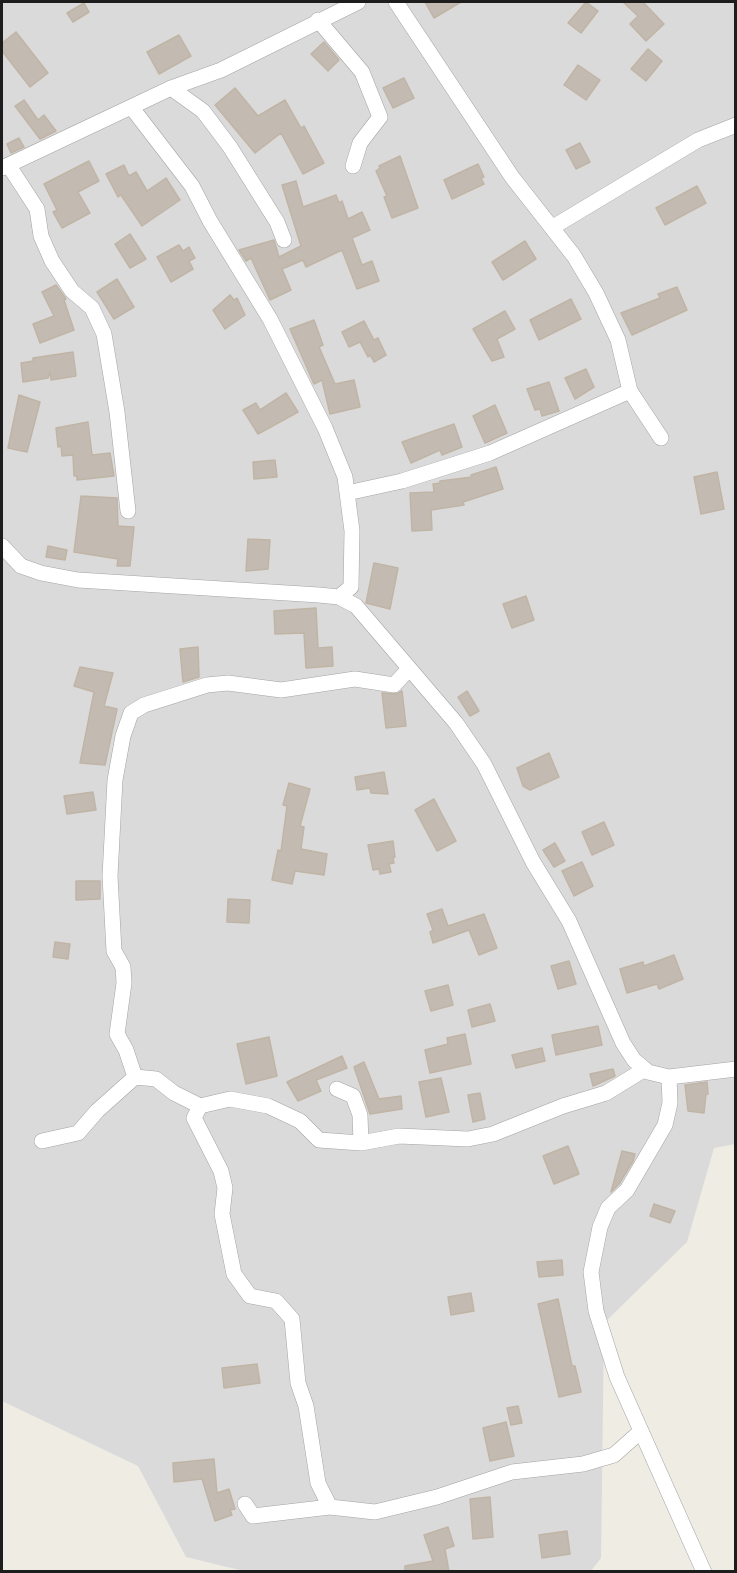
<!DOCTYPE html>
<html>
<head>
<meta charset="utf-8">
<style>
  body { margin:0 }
  #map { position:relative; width:737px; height:1573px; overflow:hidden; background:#eeece3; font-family:Roboto,sans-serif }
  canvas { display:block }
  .frame { position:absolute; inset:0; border:3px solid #1d1d1d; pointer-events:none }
</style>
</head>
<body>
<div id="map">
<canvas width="737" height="1573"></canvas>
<div class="frame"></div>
</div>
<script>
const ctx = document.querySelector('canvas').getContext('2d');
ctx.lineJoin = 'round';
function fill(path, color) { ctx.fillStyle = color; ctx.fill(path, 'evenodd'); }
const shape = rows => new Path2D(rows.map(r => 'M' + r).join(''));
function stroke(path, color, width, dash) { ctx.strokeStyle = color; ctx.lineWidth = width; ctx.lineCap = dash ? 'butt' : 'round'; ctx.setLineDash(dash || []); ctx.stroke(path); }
const residential = shape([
  [2,2,735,2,735,1144,714,1148,687,1242,604,1323,601,1558,591,1571,248,1572,186,1557,138,1466,2,1401]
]);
const building = shape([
  [425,2,461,2,434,18,425,2],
  [586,2,598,11,581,33,568,23,586,2],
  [623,2,643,2,664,24,646,41,630,24,638,16,623,2],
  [84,3,89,12,73,22,67,13,84,3],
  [16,32,48,73,30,87,2,51,2,43,16,32],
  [179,35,191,56,159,74,147,52,179,35],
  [324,42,339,60,328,71,311,54,324,42],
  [648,49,662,61,646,81,631,69,648,49],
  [578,65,600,80,586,100,564,85,578,65],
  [404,78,414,98,393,108,383,88,404,78],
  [235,88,258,116,285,100,301,128,304,126,324,163,303,174,281,133,255,153,215,105,235,88],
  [24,100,38,120,44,115,56,131,40,139,15,106,24,100],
  [19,138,24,147,11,153,7,144,19,138],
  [580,143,590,162,576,169,566,150,580,143],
  [400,156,418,208,392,218,384,197,387,196,376,171,380,168,379,166,400,156],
  [89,161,99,181,78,192,90,213,62,228,53,212,57,210,44,184,89,161],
  [478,164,484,177,481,178,484,184,452,199,444,180,478,164],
  [124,165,129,176,136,172,147,191,166,178,180,200,142,226,121,195,118,197,106,174,124,165],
  [296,181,303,207,336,195,339,203,342,201,348,219,362,212,370,230,352,238,362,265,372,261,379,281,357,289,342,250,306,267,303,260,282,269,291,290,270,300,251,258,246,261,239,250,274,240,279,257,301,246,282,185,296,181],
  [697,186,706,203,665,225,656,208,697,186],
  [130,234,146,259,130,268,115,244,130,234],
  [525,241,536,259,503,280,492,262,525,241],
  [179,245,183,251,189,247,195,258,189,261,193,269,171,282,157,257,179,245],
  [117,279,134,307,114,319,97,292,117,279],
  [56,285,66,299,64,300,74,330,40,343,33,324,54,316,42,292,56,285],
  [677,287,687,310,632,335,621,313,660,298,658,294,677,287],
  [230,295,234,300,237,298,245,315,225,329,213,310,230,295],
  [571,299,581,319,539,340,530,320,571,299],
  [505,311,515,329,497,339,504,357,492,361,473,329,505,311],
  [314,320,323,345,319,347,335,384,354,380,360,407,330,414,322,380,314,384,290,329,314,320],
  [364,321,374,340,378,338,386,355,374,362,370,355,368,357,360,342,349,347,342,332,364,321],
  [73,352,76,376,51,380,50,372,48,378,23,382,21,363,33,361,33,358,73,352],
  [586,369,594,387,575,399,565,378,586,369],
  [549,382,559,411,542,416,540,409,535,410,527,389,549,382],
  [286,393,298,412,258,434,243,410,256,403,260,410,286,393],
  [19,395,40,402,27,452,8,448,19,395],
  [495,405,507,433,485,443,473,416,495,405],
  [88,422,92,455,110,453,114,476,77,480,77,476,74,476,73,455,62,456,61,446,58,447,56,428,88,422],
  [454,424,462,447,442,455,440,450,411,463,402,442,454,424],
  [275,460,277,477,254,479,253,462,275,460],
  [496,467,503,489,463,502,464,505,431,510,432,530,412,531,410,493,434,492,433,484,440,483,440,481,472,477,471,475,496,467],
  [717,472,724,509,701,514,694,477,717,472],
  [81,496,117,498,118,526,134,527,130,566,117,566,118,559,74,552,81,496],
  [248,539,270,540,268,569,246,571,248,539],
  [48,546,67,550,65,560,46,557,48,546],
  [374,563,398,568,390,609,366,603,374,563],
  [526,596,534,620,512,628,503,604,526,596],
  [316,608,318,648,332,647,333,666,306,668,304,633,275,634,274,611,316,608],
  [198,647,199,677,183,682,180,649,198,647],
  [80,667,113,673,104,706,117,709,105,765,80,763,94,692,74,686,80,667],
  [402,691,406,726,386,728,382,693,397,694,402,691],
  [467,691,479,711,470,716,458,697,467,691],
  [549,753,559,777,530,790,523,786,517,768,549,753],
  [384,772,388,794,371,793,370,788,357,790,355,777,384,772],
  [289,783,310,789,300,826,304,827,301,849,327,854,324,875,295,871,292,884,272,880,278,850,281,851,287,806,283,805,289,783],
  [93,792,96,810,67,814,64,796,93,792],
  [434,799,456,841,437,851,415,810,434,799],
  [604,822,614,845,592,855,582,832,604,822],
  [393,841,395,857,393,858,394,863,389,864,391,872,380,874,379,869,373,870,368,845,393,841],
  [555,843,565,861,554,867,543,850,555,843],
  [582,862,593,886,574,896,562,871,582,862],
  [76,881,100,881,100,899,76,900,76,881],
  [228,899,250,900,249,923,227,922,228,899],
  [442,909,448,926,484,914,497,948,479,955,469,930,433,943,430,932,433,930,427,914,442,909],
  [55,942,70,944,68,959,53,957,55,942],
  [674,955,683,979,659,989,657,984,627,993,620,969,643,962,644,966,674,955],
  [569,961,576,984,558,989,551,966,569,961],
  [448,985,453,1005,431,1011,425,991,448,985],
  [490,1004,495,1021,472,1027,468,1010,490,1004],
  [598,1026,602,1045,556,1055,552,1035,598,1026],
  [465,1034,471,1064,430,1073,425,1050,448,1044,447,1038,465,1034],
  [269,1037,277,1076,246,1084,237,1044,269,1037],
  [542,1048,545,1061,516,1068,512,1055,542,1048],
  [342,1056,347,1068,316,1080,321,1091,298,1101,287,1082,342,1056],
  [364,1062,379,1099,401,1096,402,1109,370,1114,354,1067,364,1062],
  [613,1069,615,1076,593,1086,590,1074,613,1069],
  [441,1078,449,1112,426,1117,419,1082,441,1078],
  [707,1082,708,1094,706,1094,704,1113,688,1111,685,1085,707,1082],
  [480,1093,485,1119,473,1122,468,1095,480,1093],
  [568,1146,579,1174,554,1184,543,1156,568,1146],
  [622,1151,635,1154,633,1161,619,1184,611,1192,622,1151],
  [654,1204,675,1211,670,1223,650,1216,654,1204],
  [562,1260,563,1275,539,1277,537,1262,562,1260],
  [471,1293,474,1311,451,1315,448,1297,471,1293],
  [558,1299,572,1366,575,1366,581,1392,559,1397,538,1304,558,1299],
  [257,1364,260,1383,224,1388,222,1368,257,1364],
  [518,1406,522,1423,511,1425,507,1408,518,1406],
  [506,1422,514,1456,490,1461,483,1428,506,1422],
  [214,1459,217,1493,229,1489,235,1509,230,1510,232,1515,215,1521,202,1479,174,1482,173,1463,214,1459],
  [490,1497,493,1537,473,1539,470,1499,490,1497],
  [448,1527,454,1546,445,1549,449,1572,405,1572,405,1566,433,1561,424,1535,448,1527],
  [567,1531,570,1554,542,1558,539,1535,567,1531]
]);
const minor = shape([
  [396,2,512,177,574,256,596,293,618,340,630,391],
  [318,20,362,72,380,117,360,143,353,166],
  [171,88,203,111,230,147,277,222,284,240],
  [132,108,192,186,210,221,270,319,325,428,345,477,352,531,351,587,339,597],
  [9,166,37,209,41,236,52,261,72,291,92,308,104,334,117,412,128,511],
  [2,168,171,88,221,70,358,2],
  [553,227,698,140,736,125],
  [347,493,402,481,490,453,630,391,661,438],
  [2,546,21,566,41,573,78,580,319,595,339,597,356,606,456,723,484,764,533,862,569,921,623,1043,634,1060,648,1072,669,1077,736,1069],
  [135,1077,126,1050,117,1034,124,983,123,967,114,951,110,876,115,780,123,736,131,713,144,705,207,685,228,683,281,690,355,679,394,685,409,669],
  [669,1077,670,1103,665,1125,627,1190,608,1208,600,1227,591,1272,596,1311,617,1377,704,1572],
  [337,1089,353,1096,360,1115,361,1143],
  [200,1106,230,1099,268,1106,300,1121,319,1140,361,1143,399,1136,468,1139,493,1134,563,1106,606,1093,645,1069],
  [42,1141,78,1133,97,1111,135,1077,156,1079,174,1093,200,1106,194,1118,221,1171,225,1188,222,1214,234,1274,250,1296,276,1301,292,1319,298,1383,306,1406,318,1483,330,1507],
  [245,1504,253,1516,330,1507,375,1512,437,1497,512,1472,583,1464,614,1455,641,1431]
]);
fill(residential, '#dbdada');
fill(building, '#c3bbb2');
stroke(building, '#c0b4a5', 1.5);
stroke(minor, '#a4a4a4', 16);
stroke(minor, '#fff', 15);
</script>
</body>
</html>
